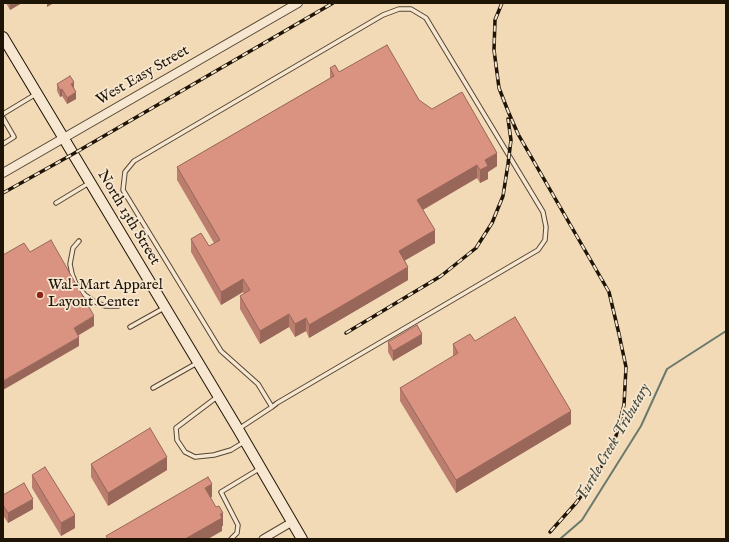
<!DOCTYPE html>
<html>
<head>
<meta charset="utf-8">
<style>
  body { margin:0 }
  #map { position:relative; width:729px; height:542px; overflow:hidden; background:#f3dab7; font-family:"IM FELL English",serif }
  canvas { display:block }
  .frame { position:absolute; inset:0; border:4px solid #1f1507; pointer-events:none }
</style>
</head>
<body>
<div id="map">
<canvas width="729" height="542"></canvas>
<div class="frame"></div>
</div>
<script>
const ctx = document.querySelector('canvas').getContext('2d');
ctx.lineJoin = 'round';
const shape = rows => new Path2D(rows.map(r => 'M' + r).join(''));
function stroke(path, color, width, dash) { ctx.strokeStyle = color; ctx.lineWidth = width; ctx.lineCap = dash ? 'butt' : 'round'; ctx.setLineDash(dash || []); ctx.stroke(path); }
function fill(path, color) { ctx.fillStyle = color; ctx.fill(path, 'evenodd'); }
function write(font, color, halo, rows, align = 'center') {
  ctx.font = font + ' "IM FELL English",serif'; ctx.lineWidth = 3.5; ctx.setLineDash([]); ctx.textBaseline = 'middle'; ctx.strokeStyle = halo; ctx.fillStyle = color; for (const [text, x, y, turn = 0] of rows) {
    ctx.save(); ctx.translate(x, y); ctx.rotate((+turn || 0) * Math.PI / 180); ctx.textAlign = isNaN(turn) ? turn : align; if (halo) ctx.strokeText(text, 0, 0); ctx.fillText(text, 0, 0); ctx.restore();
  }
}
const stream = shape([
  [560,539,582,520,641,426,667,369,726,331]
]);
const service = shape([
  [3,114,36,94],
  [3,118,14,137,3,144],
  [56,203,89,183],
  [79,241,73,248,70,264,72,274,76,284,85,295,95,302,105,306,118,306],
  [130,327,164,308],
  [153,388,197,363],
  [217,397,176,428,177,440,185,452,195,457,214,455,231,450,244,442],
  [240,428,272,407,277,403,538,250,545,240,546,227,543,212,426,18,411,9,399,9,383,15,134,161,125,172,123,190,221,351,258,384,272,407],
  [231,539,237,533,238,525,221,492,259,469]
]);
const minor = shape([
  [263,539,292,522]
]);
const tertiary = shape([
  [3,173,298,3]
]);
const secondary = shape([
  [3,37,238,429,302,539]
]);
const rail = shape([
  [502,3,495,20,494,50,499,88,508,111,518,134,609,292,619,334,626,367,624,405,616,436,598,473,576,503,550,532],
  [3,193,73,154,333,3],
  [346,333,441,276,476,248,492,223,503,196,508,164,511,140,508,119]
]);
const wall = shape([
  [6,3,22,3,10,10],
  [330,68,339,72,419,100,497,166,488,172,488,179,480,183,477,178,423,210,435,243,405,260,408,280,309,338,306,331,295,337,289,327,260,344,240,309,240,296,244,294,243,292,221,305,191,252,191,239,209,246,214,243,177,180,177,167,330,78],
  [57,84,74,88,76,99,67,104,62,96,60,97,57,91],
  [475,341,571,424,456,493,400,401,400,388,453,357,453,344],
  [388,342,422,344,393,361,388,352],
  [91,464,167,470,108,506,91,477],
  [32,475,75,528,61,536,32,488],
  [3,495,33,509,8,523,3,515]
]);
const shadedWall = shape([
  [11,3,22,3,10,10,10,4],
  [47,3,54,3,47,7],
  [74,82,74,89,71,84],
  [62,89,62,96,60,97,60,90],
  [76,92,76,99,67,104,67,98],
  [497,153,497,166,488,172,488,179,480,183,480,170,485,160],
  [477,165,477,178,417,213,417,200],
  [435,230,435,243,399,264,399,251],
  [408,267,408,280,309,338,309,325],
  [243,279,243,292,221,305,221,292],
  [289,314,289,327,260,344,260,331],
  [94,316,94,326,74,338,74,328],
  [306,318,306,331,295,337,295,324],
  [422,334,422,344,393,361,393,351],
  [79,337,79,346,3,390,3,381],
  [571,411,571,424,456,493,456,480],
  [167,457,167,470,108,506,108,493],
  [212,484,212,497,205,501,205,488],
  [33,499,33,509,8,523,8,513],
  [223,513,223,526,222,526,222,531,208,539,185,539],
  [75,515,75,528,61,536,61,523]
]);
const building = shape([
  [387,45,419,100,432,109,462,92,497,153,485,160,488,166,480,170,477,165,417,200,435,230,399,251,408,267,309,325,306,318,295,324,289,314,260,331,240,296,250,290,243,279,221,292,191,239,201,233,209,246,220,240,177,167,334,76,330,68,335,65,339,72,387,45],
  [70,76,74,82,71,84,76,92,67,98,62,89,60,90,57,84,70,76],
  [51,240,94,316,74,328,79,337,3,381,3,255,24,243,30,252,51,240],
  [515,317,571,411,456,480,400,388,458,353,453,344,470,334,475,341,515,317],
  [417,325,422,334,393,351,388,342,417,325],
  [150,428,167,457,108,493,91,464,150,428],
  [45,467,75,515,61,523,32,475,45,467],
  [208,477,212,484,205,488,216,507,219,506,223,513,220,514,222,518,185,539,108,539,106,536,208,477],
  [24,483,33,499,8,513,3,505,3,495,24,483]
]);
const markers = [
  [40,295,4,"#8f2418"]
];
const streetNames = [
  ["West Easy Street",143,76,-30],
  ["North 13th Street",128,218,59]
];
const poiNames = [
  ["Wal-Mart Apparel",48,286],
  ["Layout Center",48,303]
];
const waterNames = [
  ["Turtle Creek Tributary",614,443,-60]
];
stroke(stream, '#69796c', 2);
stroke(service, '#544633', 5.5);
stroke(minor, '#544633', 9);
stroke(tertiary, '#544633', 10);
stroke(secondary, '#1f1507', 12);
stroke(service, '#f7e7d0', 3.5);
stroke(minor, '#f7e7d0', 7);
stroke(tertiary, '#f7e7d0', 8);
stroke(secondary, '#f7e7d0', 10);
stroke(rail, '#1f1507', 3.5);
stroke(rail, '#f7e7d0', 2, [6]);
fill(wall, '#bb7e6e');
fill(shadedWall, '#98675a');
fill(building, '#d99380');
stroke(building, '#98675a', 1);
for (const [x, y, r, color] of markers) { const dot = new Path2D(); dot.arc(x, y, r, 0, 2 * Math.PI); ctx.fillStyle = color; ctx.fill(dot); stroke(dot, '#f7e7d0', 1.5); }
write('15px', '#1f1507', '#f7e7d0', streetNames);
write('15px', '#1f1507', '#f7e7d0', poiNames, 'left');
write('italic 16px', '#4a4f42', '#f7e7d0', waterNames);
</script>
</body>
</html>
